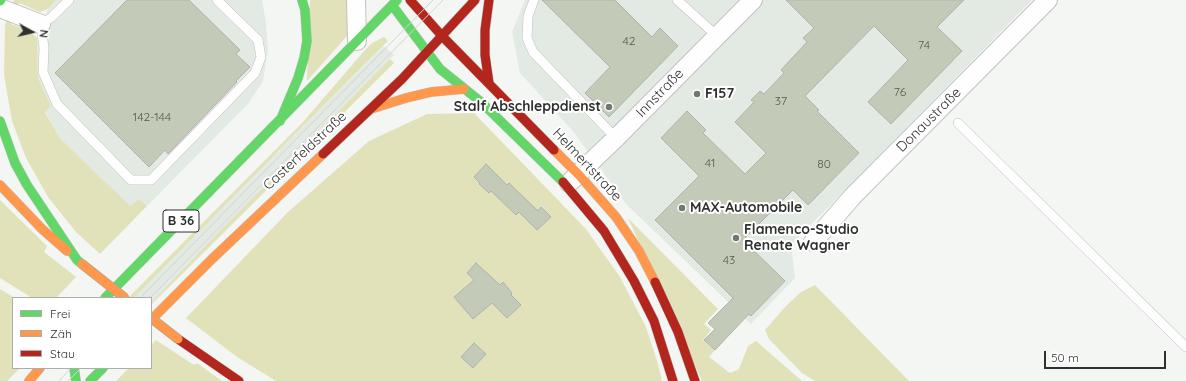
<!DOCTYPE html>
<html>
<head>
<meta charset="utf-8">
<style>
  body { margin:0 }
  #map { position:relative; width:1186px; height:381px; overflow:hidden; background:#f4f6f4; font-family:Quicksand,sans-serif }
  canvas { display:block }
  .legend { position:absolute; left:12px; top:297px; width:140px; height:72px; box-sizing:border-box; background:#fff; border:1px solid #acadac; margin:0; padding:5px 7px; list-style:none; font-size:12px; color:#2f312f }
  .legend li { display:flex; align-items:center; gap:8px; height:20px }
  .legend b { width:20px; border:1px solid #acadac }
  .north { position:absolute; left:12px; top:12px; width:40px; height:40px; -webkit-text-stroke:3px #fff; paint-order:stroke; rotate:98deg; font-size:11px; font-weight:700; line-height:16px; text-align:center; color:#2f312f }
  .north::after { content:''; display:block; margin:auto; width:14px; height:18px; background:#2f312f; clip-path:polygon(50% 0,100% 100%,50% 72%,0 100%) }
  .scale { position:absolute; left:1044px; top:351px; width:122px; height:18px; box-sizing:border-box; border:2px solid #2f312f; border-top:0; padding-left:5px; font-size:12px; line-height:14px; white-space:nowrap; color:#2f312f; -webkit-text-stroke:3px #fff; paint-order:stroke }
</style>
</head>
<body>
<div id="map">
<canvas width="1186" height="381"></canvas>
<ul class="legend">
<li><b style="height:5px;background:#63d668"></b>Frei</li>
<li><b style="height:5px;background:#ff974d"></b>Zäh</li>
<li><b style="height:5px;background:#b3261e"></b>Stau</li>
</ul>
<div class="north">N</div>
<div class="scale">50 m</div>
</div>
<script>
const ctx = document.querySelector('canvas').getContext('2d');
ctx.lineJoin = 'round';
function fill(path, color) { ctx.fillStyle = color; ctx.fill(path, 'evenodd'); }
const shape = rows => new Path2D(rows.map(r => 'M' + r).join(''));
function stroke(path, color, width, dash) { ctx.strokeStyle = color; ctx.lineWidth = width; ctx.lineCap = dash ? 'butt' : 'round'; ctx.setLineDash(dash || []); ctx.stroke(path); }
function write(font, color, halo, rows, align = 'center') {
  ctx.font = font + ' Quicksand,sans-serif'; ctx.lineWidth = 4; ctx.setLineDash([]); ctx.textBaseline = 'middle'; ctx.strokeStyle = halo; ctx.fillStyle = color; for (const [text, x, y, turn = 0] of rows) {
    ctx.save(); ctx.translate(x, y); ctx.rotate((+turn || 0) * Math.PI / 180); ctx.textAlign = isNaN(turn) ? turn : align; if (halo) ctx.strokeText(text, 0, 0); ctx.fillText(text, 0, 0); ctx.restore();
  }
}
const built = shape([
  [56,0,262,0,266,23,268,50,263,81,248,104,147,206,139,199,130,207,60,138,45,111,51,106,38,78,37,38,48,9],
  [525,0,1032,0,791,245,795,278,751,324,627,205,572,130,520,73,512,32],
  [384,46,394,55,151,303,151,298,134,298,299,130]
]);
const green = shape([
  [14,0,56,0,48,9,40,12,19,3,11,24,29,31,37,38,38,78,51,106,45,112,60,138,130,206,139,199,147,206,100,254,76,232,48,197,26,158,12,121,4,75,5,25],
  [310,0,350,0,350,26,347,36,307,81],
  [384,37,388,41,299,130,134,298,128,298,303,122,365,50,372,43],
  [390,59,394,63,151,305,151,303,218,233],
  [474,113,586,229,620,277,646,327,658,364,662,381,276,381,237,357,186,318,288,212,369,141,427,114],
  [0,200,47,246,44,252,76,277,56,298,32,298,0,278],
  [628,218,718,309,704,324,711,330,703,340,715,350,709,357,730,373,739,369,748,346,756,341,802,381,702,381],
  [815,285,909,381,815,381,802,373,769,339,765,330,785,307,801,292],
  [0,289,15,298,13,298,13,368,20,368,7,381,0,381],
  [156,340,194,365,197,363,222,381,116,381,129,368,151,368,151,345]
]);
const building = shape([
  [127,0,189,0,240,50,236,54,250,67,236,81,237,82,168,154,165,150,149,167,55,73,127,0],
  [542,0,615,0,652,37,660,28,678,46,609,117,585,93,610,67,542,0],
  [786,0,964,0,937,27,962,51,891,124,868,102,908,60,874,26,805,96,819,110,817,111,859,153,808,205,793,190,743,240,785,281,751,316,749,314,715,350,704,340,715,329,708,323,733,298,655,220,699,176,661,138,687,111,706,130,703,133,745,174,766,153,735,122,754,102,751,100,760,91,764,94,784,73,781,70,807,42,803,38,814,28,786,0],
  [486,164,507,185,509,183,538,211,541,207,551,217,537,230,519,212,516,215,491,191,489,193,479,184,480,183,474,177,486,164],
  [476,263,500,285,503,282,512,293,511,295,521,305,507,318,492,303,473,319,454,297,474,280,467,273,476,263],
  [474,343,486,354,473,368,461,357,474,343]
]);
const lane = shape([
  [69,0,52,17,41,24,44,48,43,72,57,104,131,180,151,180,255,73,261,57,258,40,217,0],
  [534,0,528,16,527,38,533,52,616,138],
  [677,0,717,36],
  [958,123,1186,347]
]);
const street = shape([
  [356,0,357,41],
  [0,8,41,24],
  [569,183,616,138,753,0],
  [813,242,853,196,1048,0]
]);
const fast = shape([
  [0,1,1,0],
  [392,5,440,69,481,102,563,182],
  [0,121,15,163,27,185,77,260,82,264],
  [280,121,298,78,304,58,307,41,305,10,302,0],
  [105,298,397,0],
  [74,368,76,381],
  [90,381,103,368]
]);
const slow = shape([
  [371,109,406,98,431,92,464,89],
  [554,150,579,175,616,217,639,251,655,282],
  [0,185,42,229,67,251],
  [151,320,212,259,323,154],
  [29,381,40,368]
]);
const jam = shape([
  [410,0,442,36,554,150],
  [489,0,485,30,485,55,489,83],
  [323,154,402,79,475,0],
  [563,182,604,231,634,281,654,321,673,381],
  [655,282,678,332,695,381],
  [178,339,239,381]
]);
const tram = shape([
  [140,298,433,0],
  [150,298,443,0],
  [59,381,71,368],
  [68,381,81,368]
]);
const slowBridge = shape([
  [82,264,125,298],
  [151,318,178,339]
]);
const markers = [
  [697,94,4,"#747674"],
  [609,107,4,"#747674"],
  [682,208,4,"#747674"],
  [736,238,4,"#747674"]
];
const numberNames = [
  ["42",629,41],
  ["74",924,45],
  ["76",900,92],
  ["37",781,101],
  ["142-144",152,117],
  ["41",710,163],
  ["80",824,164],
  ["43",729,260]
];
const shields = [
  [181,221,36]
];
const shieldNames = [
  ["B 36",181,221]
];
const streetNames = [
  ["Innstraße",660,93,-46],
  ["Donaustraße",929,120,-45],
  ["Casterfeldstraße",305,151,-43],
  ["Helmertstraße",587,165,47]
];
const poiNames = [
  ["F157",705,94],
  ["Stalf Abschleppdienst",601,107,"right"],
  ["MAX-Automobile",690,208],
  ["Flamenco-Studio",744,230],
  ["Renate Wagner",744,246]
];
fill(built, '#e3eae3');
fill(green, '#e1e2ba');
fill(building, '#c3cbb8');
stroke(building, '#b1b2b0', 1);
stroke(lane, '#c0c2c0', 10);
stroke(street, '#c0c2c0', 20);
stroke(fast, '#c0c2c0', 10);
stroke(slow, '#c0c2c0', 10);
stroke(jam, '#c0c2c0', 10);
stroke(lane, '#fdfefd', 9);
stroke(street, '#fdfefd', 18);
stroke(fast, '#63d668', 9);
stroke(slow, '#ff974d', 9);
stroke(jam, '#b3261e', 9);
stroke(tram, '#d3d4d3', 1);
stroke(slowBridge, '#9faba5', 10, []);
stroke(slowBridge, '#ff974d', 9);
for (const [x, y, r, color] of markers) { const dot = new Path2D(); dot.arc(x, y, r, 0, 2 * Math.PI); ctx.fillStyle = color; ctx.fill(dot); stroke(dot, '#fff', 1.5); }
write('12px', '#545851', null, numberNames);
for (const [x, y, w] of shields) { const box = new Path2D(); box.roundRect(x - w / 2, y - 11, w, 22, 3); ctx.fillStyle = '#fff'; ctx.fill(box); stroke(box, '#2f312f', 1); }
write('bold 13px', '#2f312f', null, shieldNames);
write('14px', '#2f312f', '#fff', streetNames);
write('bold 14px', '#2f312f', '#fff', poiNames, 'left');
</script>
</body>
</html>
